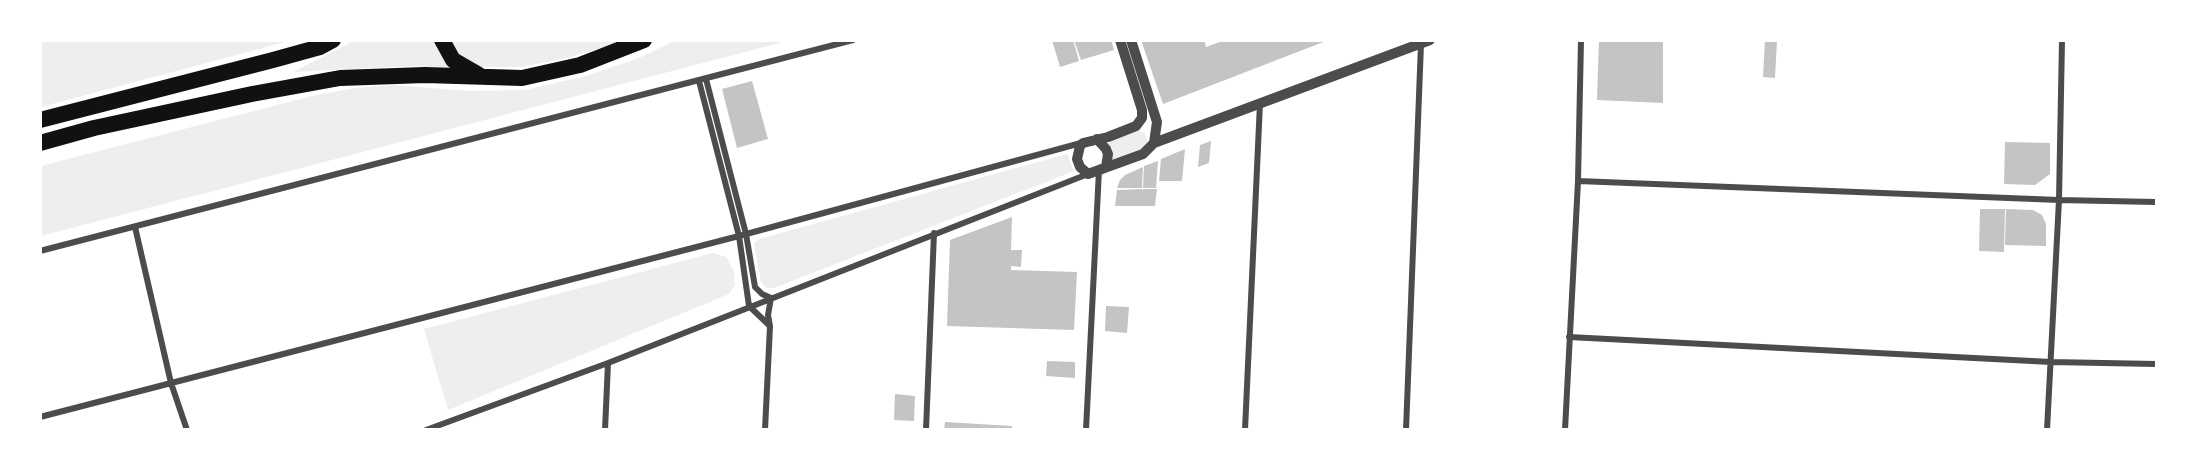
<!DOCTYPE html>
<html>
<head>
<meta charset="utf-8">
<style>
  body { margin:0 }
  #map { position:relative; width:2197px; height:470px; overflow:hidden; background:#fff; font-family:"Open Sans",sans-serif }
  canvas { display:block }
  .frame { position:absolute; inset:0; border:42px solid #fff; pointer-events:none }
</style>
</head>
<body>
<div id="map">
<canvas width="2197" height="470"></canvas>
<div class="frame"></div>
</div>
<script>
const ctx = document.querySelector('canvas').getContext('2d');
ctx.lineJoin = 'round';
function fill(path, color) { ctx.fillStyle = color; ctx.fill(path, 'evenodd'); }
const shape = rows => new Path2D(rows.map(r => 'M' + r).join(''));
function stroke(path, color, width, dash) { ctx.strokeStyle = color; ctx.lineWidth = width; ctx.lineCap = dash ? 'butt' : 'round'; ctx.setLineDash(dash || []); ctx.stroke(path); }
const green = shape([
  [41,40,289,40,289,41,41,107],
  [355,40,436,41,450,68,412,66,293,72],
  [676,40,787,41,41,236,41,166,312,96,355,88,393,85,468,91,525,90,586,76,639,58],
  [448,41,622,41,571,57,522,67,476,67,459,59],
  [1137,130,1145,133,1148,142,1140,150,1112,160,1112,150,1107,141],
  [1067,154,1074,171,774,288,767,288,761,282,754,243,759,239],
  [713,253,726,257,734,271,735,285,729,294,448,410,424,329]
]);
const building = shape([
  [1052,40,1073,40,1079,61,1060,67],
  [1074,40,1111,40,1114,50,1081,60],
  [1141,40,1204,40,1206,47,1225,40,1326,41,1163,104],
  [1599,40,1663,40,1663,103,1597,100],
  [1765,40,1777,41,1775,78,1763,77],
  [752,81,768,139,737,148,722,89],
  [1211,141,1209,163,1198,167,1200,145],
  [2005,142,2050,143,2050,174,2035,185,2004,184],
  [1185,149,1182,181,1159,181,1161,159],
  [1158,161,1156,188,1143,188,1144,166],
  [1143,167,1142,188,1117,188,1120,180,1125,175],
  [1142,189,1142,191,1143,189,1157,189,1155,206,1115,206,1117,190],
  [1980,209,2005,209,2004,252,1979,251],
  [2006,209,2033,210,2042,215,2046,224,2046,246,2005,245],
  [1012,217,1011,250,1022,250,1021,267,1011,266,1011,270,1077,272,1074,330,947,326,950,240],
  [1106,306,1129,307,1127,333,1105,331],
  [1047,361,1075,362,1075,378,1046,376],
  [895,394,915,396,914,421,894,420],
  [945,422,1012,426,1012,430,944,430]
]);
const minor = shape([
  [706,79,746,234,755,287,762,294,771,298,768,315,770,326],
  [699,81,739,236,749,306],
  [1578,181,2059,200,2156,202],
  [135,227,171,383,187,430],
  [40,251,853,40],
  [749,306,770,326,765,430],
  [1569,337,2051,362,2156,364],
  [40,417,739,236,1081,143],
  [426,430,608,363,1088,174],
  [605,430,608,363],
  [926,430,934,233],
  [1086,430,1099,170],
  [1245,430,1260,103],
  [1406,430,1421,44],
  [1565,430,1578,181,1581,40],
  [2047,430,2059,200,2062,40]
]);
const tertiary = shape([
  [1120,40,1142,110,1142,118,1136,126,1108,137,1083,143,1080,146,1077,159,1080,167,1088,174,1143,154,1154,143,1430,40],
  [1131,40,1157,122,1154,143],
  [1097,139,1106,149,1108,154,1106,167]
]);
const trunk = shape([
  [442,40,453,60,479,75],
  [40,120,273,60,320,47,333,40],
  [40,143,94,128,252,94,340,78,425,75,522,78,580,65,644,40]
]);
fill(green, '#eee');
fill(building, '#c4c4c4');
stroke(minor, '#4c4c4c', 6);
stroke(tertiary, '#4c4c4c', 10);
stroke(trunk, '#111', 16);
</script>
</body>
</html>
